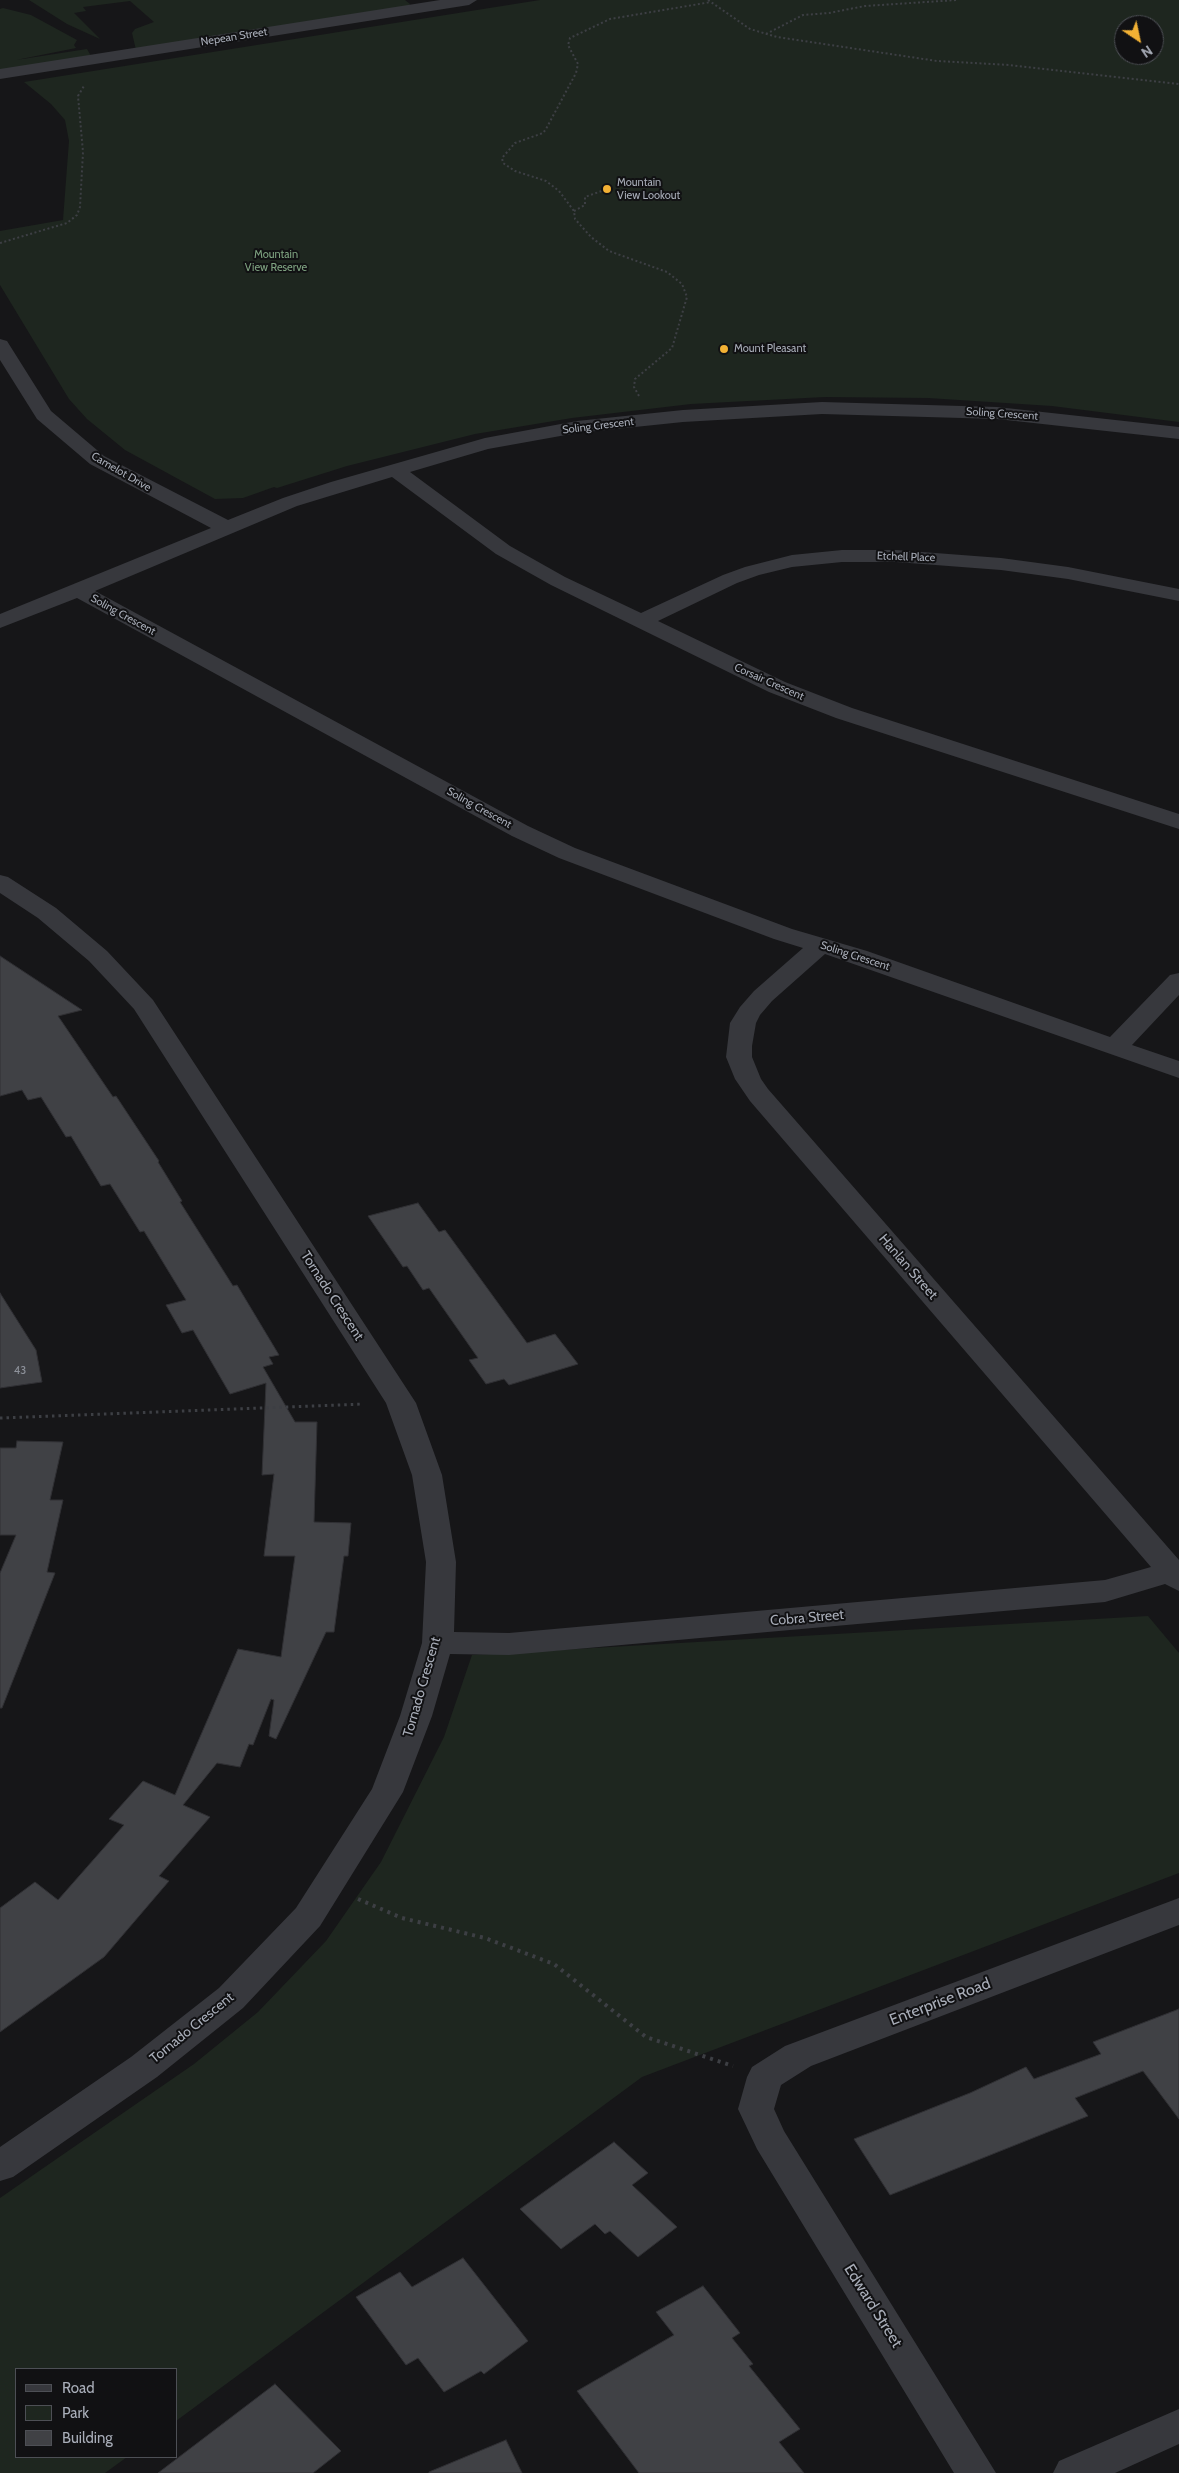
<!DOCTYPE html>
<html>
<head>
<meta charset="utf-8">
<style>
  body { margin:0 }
  #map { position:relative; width:1179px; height:2473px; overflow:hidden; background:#161618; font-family:Cabin,sans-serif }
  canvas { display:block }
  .legend { position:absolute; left:15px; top:2368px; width:162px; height:90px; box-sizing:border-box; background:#111113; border:1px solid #4d4f55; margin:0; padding:6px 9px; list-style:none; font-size:15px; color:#a8adb8 }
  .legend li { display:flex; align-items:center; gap:10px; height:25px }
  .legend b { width:25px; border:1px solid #4d4f55 }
  .north { position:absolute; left:1114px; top:15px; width:50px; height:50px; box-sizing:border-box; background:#111113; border:1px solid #4d4f55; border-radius:50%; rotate:146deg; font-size:14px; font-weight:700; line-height:20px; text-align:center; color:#a8adb8 }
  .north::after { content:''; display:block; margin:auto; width:18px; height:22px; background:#f2b134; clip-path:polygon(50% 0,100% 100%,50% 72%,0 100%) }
</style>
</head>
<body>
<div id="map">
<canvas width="1179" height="2473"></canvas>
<ul class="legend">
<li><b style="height:6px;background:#37383d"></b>Road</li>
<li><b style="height:14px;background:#1e261f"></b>Park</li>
<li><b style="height:14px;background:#404145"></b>Building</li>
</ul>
<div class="north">N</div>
</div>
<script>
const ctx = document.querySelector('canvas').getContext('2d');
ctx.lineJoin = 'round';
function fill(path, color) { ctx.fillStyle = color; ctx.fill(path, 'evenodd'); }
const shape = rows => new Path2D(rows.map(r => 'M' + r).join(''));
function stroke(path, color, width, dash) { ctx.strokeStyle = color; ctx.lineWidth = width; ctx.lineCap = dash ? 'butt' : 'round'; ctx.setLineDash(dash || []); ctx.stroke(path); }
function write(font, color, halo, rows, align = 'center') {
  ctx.font = font + ' Cabin,sans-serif'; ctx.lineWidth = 4; ctx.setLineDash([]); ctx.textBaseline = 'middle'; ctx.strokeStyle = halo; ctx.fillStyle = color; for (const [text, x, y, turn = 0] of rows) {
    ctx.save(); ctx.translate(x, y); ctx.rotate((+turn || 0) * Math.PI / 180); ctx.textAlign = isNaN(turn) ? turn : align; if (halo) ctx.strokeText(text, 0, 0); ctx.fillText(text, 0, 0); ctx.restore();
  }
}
const green = shape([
  [29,0,405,0,410,4,409,6,136,50,132,33,135,29,154,22,130,1,83,7,86,11,74,13,100,39,67,24],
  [540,0,1179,0,1179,422,1052,406,928,398,825,397,691,404,572,418,475,434,347,466,277,488,274,487,243,498,215,499,125,450,87,419,69,399,0,285,0,231,63,220,69,141,65,120,51,104,24,82],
  [1124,25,1154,25,1154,55,1124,55],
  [3,8,31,15,77,40,74,45,76,48,16,60,87,49,91,56,0,70,0,9],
  [1148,1616,1179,1653,1179,1873,642,2077,176,2421,176,2369,16,2369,16,2457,127,2457,105,2473,0,2473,0,2198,194,2064,258,2012,326,1941,381,1862,444,1737,472,1655]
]);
const building = shape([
  [0,956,82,1010,58,1016,113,1097,116,1096,159,1161,158,1162,182,1201,180,1202,233,1286,237,1285,279,1355,269,1357,273,1364,263,1367,295,1422,317,1422,314,1522,351,1523,348,1556,344,1556,334,1632,326,1632,276,1739,269,1736,274,1700,271,1699,253,1745,249,1744,240,1767,217,1763,183,1805,210,1817,159,1876,169,1881,104,1957,0,2032,0,1908,35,1882,58,1900,124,1825,109,1819,143,1781,175,1795,238,1649,281,1657,295,1556,264,1556,274,1474,262,1475,266,1383,230,1394,193,1330,182,1333,166,1305,186,1300,144,1231,140,1232,110,1184,101,1186,71,1136,66,1137,41,1097,28,1100,22,1090,0,1096,0,956],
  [418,1203,439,1232,445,1230,527,1343,555,1334,578,1364,509,1385,504,1379,486,1384,469,1360,478,1358,429,1288,423,1290,407,1266,403,1267,368,1216,418,1203],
  [0,1293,36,1350,42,1382,0,1388,0,1293],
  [17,1441,63,1442,50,1500,63,1500,47,1572,55,1573,2,1708,0,1708,0,1573,16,1535,0,1535,0,1448,16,1448,17,1441],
  [1179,2009,1179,2119,1143,2071,1075,2098,1088,2116,890,2195,854,2139,970,2093,1026,2067,1034,2079,1101,2054,1093,2042,1179,2009],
  [614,2142,648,2173,632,2185,677,2227,638,2257,610,2231,605,2234,595,2224,561,2249,520,2209,614,2142],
  [463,2258,528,2341,484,2374,481,2371,444,2392,418,2358,406,2365,356,2297,400,2272,412,2287,463,2258],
  [703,2286,740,2333,732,2338,753,2364,749,2366,800,2429,779,2442,804,2473,639,2473,577,2391,674,2335,656,2312,703,2286],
  [275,2384,341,2451,313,2473,158,2473,275,2384],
  [506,2440,522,2473,429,2473,429,2472,506,2440]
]);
const pathFar2 = shape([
  [708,0,750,29,777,37,937,61,1009,65,1179,84],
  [766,34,803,15,829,13,865,6,957,0],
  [574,211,585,205,585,197,607,189],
  [0,243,67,223,77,215,80,207,83,152,78,96,84,86],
  [639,396,634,387,635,379,672,348,687,297,682,284,667,272,609,251,591,237,575,219,574,211,559,191,546,181,515,171,503,163,502,158,515,143,543,133,546,129,576,73,578,64,568,45,570,38,610,19,711,2]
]);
const pathFar1 = shape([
  [0,1418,363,1404]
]);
const path = shape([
  [358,1899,402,1918,485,1938,554,1964,646,2037,733,2066]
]);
const minor = shape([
  [440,0,477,0,469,5,0,79,0,69,440,0],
  [0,339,7,341,51,411,104,456,228,520,283,498,331,482,485,438,577,421,683,410,822,402,997,407,1179,427,1179,439,997,419,822,414,683,422,577,433,488,449,410,472,510,546,565,577,641,613,723,575,745,567,792,555,842,550,896,550,1001,558,1068,567,1179,589,1179,601,1068,579,1001,570,896,562,842,562,792,567,759,575,737,583,658,621,785,682,852,708,1179,814,1179,829,836,718,769,692,551,585,496,554,392,477,297,506,95,591,528,826,575,848,792,929,867,951,1110,1037,1170,975,1179,973,1179,995,1132,1045,1179,1061,1179,1078,825,954,772,1001,760,1015,756,1023,752,1046,752,1057,761,1079,768,1089,1179,1560,1179,1591,1165,1584,1105,1602,509,1655,450,1654,432,1716,403,1792,320,1926,243,2008,157,2077,13,2177,0,2181,0,2147,131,2057,219,1988,296,1908,372,1789,400,1716,422,1643,426,1562,412,1475,386,1403,134,1009,89,961,38,918,0,893,0,875,8,877,56,908,107,951,153,1000,416,1403,442,1475,456,1562,454,1632,509,1633,1105,1580,1151,1567,750,1101,735,1079,726,1057,730,1023,740,1007,754,991,803,948,774,939,559,858,512,836,77,598,0,628,0,614,211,528,90,464,37,419,0,360,0,339],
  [1179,1898,1179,1925,811,2066,781,2085,774,2109,784,2131,996,2473,954,2473,757,2149,738,2109,747,2077,752,2067,785,2046,1179,1898],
  [1179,2409,1179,2444,1115,2473,1053,2473,1059,2461,1179,2409]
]);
const markers = [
  [607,189,5,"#f2b134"],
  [724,349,5,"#f2b134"]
];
const farStreetnames = [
  ["Nepean Street",234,37,-9],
  ["Soling Crescent",1002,414,4],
  ["Soling Crescent",598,426,-7],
  ["Camelot Drive",121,472,30],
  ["Etchell Place",906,557,2],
  ["Soling Crescent",123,615,29],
  ["Corsair Crescent",769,682,24],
  ["Soling Crescent",479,808,29],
  ["Soling Crescent",855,956,18]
];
const farPoinames = [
  ["Mountain",617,183],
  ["View Lookout",617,196],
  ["Mount Pleasant",734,349]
];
const farParknames = [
  ["Mountain",276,255],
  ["View Reserve",276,268]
];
const numberNames = [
  ["43",20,1371]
];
const streetNames = [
  ["Hanlan Street",908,1267,49],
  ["Tornado Crescent",332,1296,57],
  ["Cobra Street",807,1618,-5],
  ["Tornado Crescent",422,1687,-74],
  ["Tornado Crescent",192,2028,-39]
];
const nearStreetnames = [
  ["Enterprise Road",940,2002,-21],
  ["Edward Street",873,2306,58]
];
fill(green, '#1e261f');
fill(building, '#404145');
stroke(building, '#303034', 1);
stroke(pathFar2, '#3d3f44', 2, [2, 2.5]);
stroke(pathFar1, '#3d3f44', 3, [2.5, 4]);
stroke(path, '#3d3f44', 4, [3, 5]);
fill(minor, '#37383d');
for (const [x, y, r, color] of markers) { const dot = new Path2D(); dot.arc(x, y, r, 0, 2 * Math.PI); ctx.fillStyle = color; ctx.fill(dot); stroke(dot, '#111113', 2); }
write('11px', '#a8adb8', '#111113', farStreetnames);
write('11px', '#a8adb8', '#111113', farPoinames, 'left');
write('11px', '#7fa381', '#111113', farParknames);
write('11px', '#8e929b', null, numberNames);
write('14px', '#a8adb8', '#111113', streetNames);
write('16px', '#a8adb8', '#111113', nearStreetnames);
</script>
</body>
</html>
